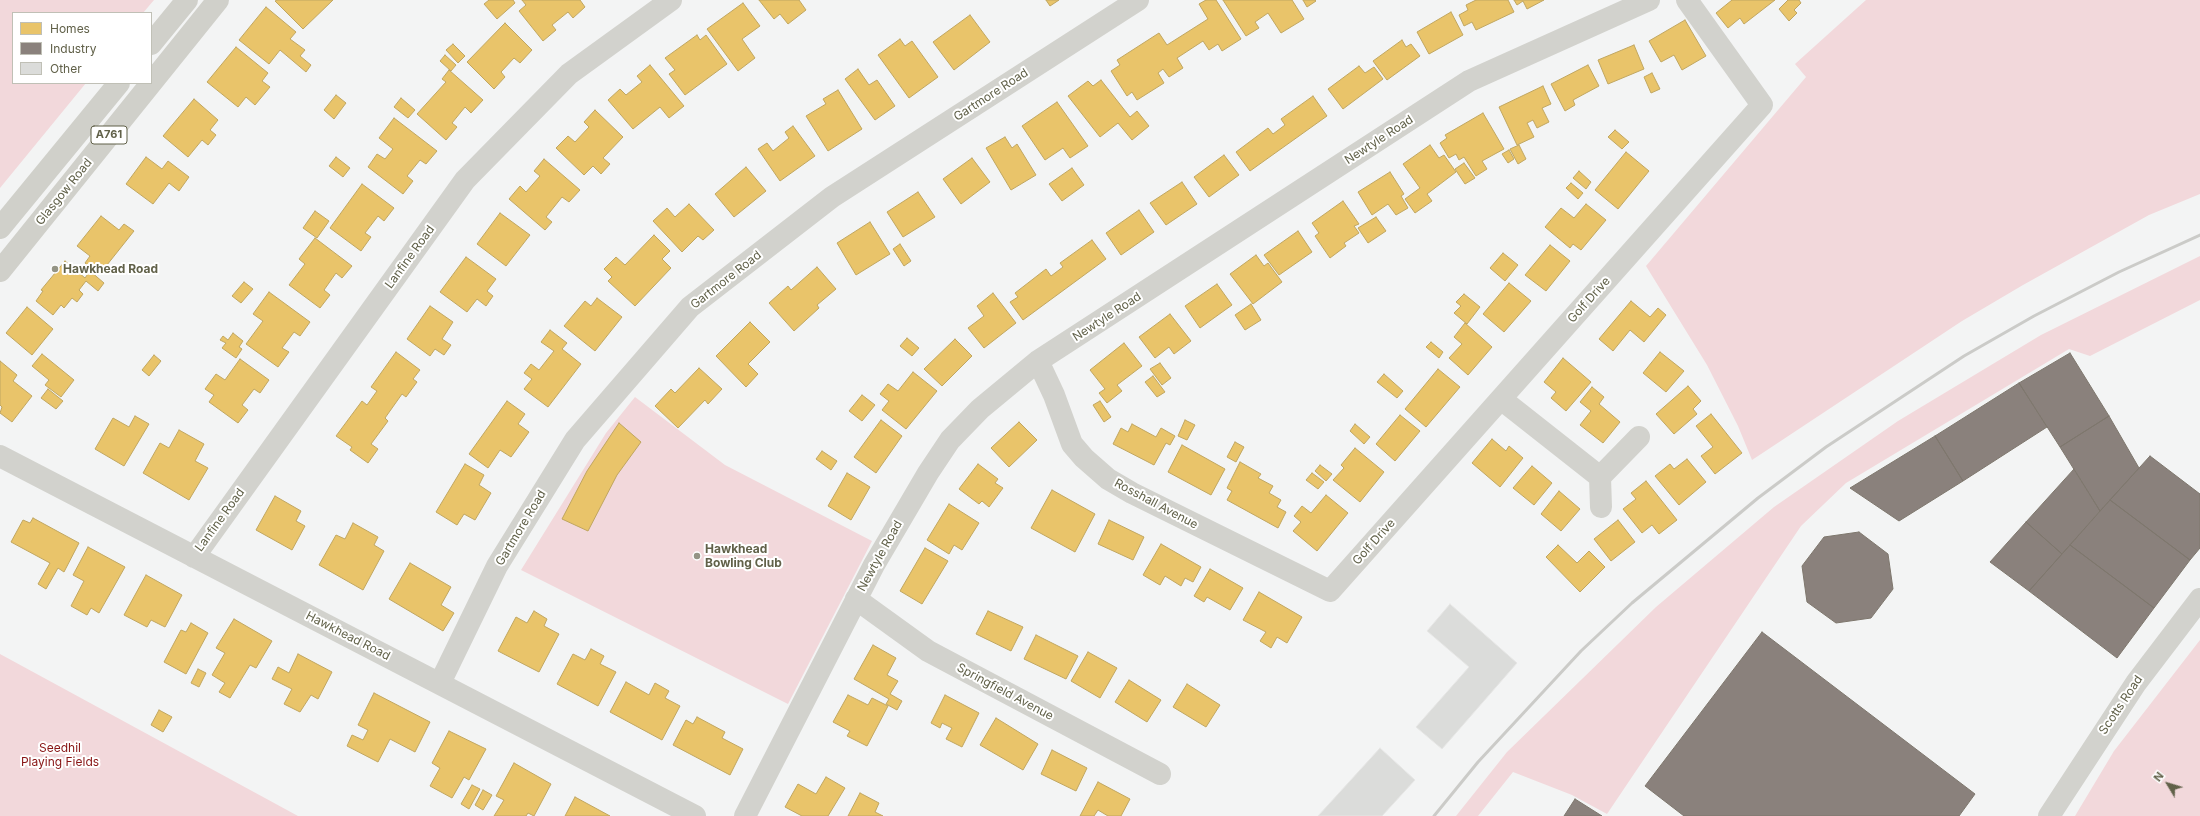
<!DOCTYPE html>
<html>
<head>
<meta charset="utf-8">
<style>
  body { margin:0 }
  #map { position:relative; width:2200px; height:816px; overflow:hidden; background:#f3f4f4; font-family:Inter,sans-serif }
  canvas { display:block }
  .legend { position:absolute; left:12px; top:12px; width:140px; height:72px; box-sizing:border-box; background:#fff; border:1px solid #c0c0b6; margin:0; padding:5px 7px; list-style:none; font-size:12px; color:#616149 }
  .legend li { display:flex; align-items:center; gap:8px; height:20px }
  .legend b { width:20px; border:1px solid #c0c0b6 }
  .north { position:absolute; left:2148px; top:764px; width:40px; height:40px; -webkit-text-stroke:3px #fff; paint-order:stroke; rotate:308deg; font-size:11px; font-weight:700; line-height:16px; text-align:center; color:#616149 }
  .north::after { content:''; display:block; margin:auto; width:14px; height:18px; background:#616149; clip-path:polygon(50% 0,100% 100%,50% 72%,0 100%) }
</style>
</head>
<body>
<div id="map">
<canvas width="2200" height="816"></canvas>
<ul class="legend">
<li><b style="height:11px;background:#e9c46a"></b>Homes</li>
<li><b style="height:11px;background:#8a817c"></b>Industry</li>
<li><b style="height:11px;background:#dbdcda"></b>Other</li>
</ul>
<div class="north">N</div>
</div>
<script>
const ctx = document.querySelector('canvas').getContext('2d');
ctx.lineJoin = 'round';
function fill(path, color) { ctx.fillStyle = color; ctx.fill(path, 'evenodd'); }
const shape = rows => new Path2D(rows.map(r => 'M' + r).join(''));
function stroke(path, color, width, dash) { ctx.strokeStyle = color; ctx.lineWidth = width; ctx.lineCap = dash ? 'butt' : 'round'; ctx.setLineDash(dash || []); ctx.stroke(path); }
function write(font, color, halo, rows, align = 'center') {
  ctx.font = font + ' Inter,sans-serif'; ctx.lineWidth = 4; ctx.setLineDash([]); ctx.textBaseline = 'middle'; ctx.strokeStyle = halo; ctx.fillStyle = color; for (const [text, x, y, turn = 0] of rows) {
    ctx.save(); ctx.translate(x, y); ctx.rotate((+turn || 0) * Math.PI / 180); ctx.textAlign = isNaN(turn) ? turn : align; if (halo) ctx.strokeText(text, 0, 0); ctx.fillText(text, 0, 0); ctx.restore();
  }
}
const green = shape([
  [0,0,154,0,143,13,13,13,13,83,86,83,0,188],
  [1866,0,2200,0,2200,194,2149,215,2023,285,1962,321,1752,460,1738,426,1707,365,1646,266,1806,77,1795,64],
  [2200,256,2200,300,2090,356,2069,349,1846,483,1801,526,1607,814,1572,795,1513,772,1478,816,1456,816,1507,752,1656,607,1774,507,1898,421,2041,335],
  [635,397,725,465,872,541,788,704,521,570,606,433],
  [2200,640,2200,816,2075,816,2114,751],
  [0,654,298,816,0,816]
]);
const homes = shape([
  [277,0,333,0,303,29,275,1,277,0],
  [489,0,513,0,515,3,497,19,484,4,489,0],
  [522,0,580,0,585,7,573,18,568,12,552,25,556,30,543,41,519,11,526,5,522,0],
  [759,0,799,0,806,10,788,24,780,14,774,19,759,0],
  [1046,0,1059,0,1050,6,1046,0],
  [1206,0,1216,0,1241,39,1222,51,1218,44,1209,50,1203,41,1177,58,1183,68,1169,77,1163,69,1158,73,1164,83,1137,100,1132,92,1127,96,1111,71,1120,65,1117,60,1159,33,1167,45,1208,19,1199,4,1206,0],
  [1223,0,1292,0,1304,19,1281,33,1268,13,1255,22,1259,28,1246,36,1223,0],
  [1303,0,1315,0,1316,1,1307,7,1303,0],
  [1476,0,1508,0,1514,12,1476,30,1472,22,1464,26,1459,15,1468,10,1466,5,1476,0],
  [1514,0,1544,0,1527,9,1523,1,1517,5,1514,0],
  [1732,0,1775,0,1744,24,1740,18,1728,28,1716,13,1732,0],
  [1788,0,1799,0,1801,3,1794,10,1797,13,1789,21,1779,9,1788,0],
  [743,3,760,26,742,39,755,58,738,71,707,29,743,3],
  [266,7,296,32,290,39,305,50,300,56,311,65,306,72,280,50,269,64,239,40,266,7],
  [1451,12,1463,35,1429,54,1417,32,1451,12],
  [970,15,990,42,954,70,933,42,970,15],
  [1685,20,1706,56,1682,70,1674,55,1661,62,1649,41,1685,20],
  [505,23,532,50,520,63,514,58,501,72,505,77,494,89,467,62,505,23],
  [697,35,700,40,706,35,727,64,685,95,669,74,675,70,665,58,697,35],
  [900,39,905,46,912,41,938,77,909,98,878,55,900,39],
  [1402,40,1406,47,1411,44,1420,56,1387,80,1373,61,1402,40],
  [453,44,465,56,458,63,446,50,453,44],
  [1634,45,1644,69,1608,84,1598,60,1634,45],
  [236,47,268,73,262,81,270,87,255,105,246,97,238,107,207,82,236,47],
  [445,55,456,65,451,71,440,61,445,55],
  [650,65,684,106,669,118,660,107,633,129,608,100,620,89,626,95,642,82,637,76,650,65],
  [1588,65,1599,86,1573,100,1575,105,1565,111,1551,84,1588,65],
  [1359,66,1365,73,1374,67,1383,79,1343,109,1328,89,1359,66],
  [858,69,869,85,877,80,895,106,875,120,845,79,858,69],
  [449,70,483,100,471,113,465,107,452,123,457,127,446,140,417,114,446,82,442,79,449,70],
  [1652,73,1660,89,1651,93,1644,77,1652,73],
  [1101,80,1130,117,1137,111,1149,126,1132,140,1118,123,1100,137,1068,96,1088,81,1093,86,1101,80],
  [1543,86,1551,104,1542,108,1549,122,1537,128,1533,120,1527,123,1534,137,1517,145,1499,107,1543,86],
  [838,90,862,129,828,151,806,116,826,104,823,99,838,90],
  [336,95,346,103,334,119,324,110,336,95],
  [1313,96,1327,116,1250,171,1236,152,1268,128,1273,134,1285,125,1281,119,1313,96],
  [401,98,415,110,408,118,394,107,401,98],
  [194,99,218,120,210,130,216,135,208,145,202,140,188,157,163,136,194,99],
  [1057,102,1088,146,1070,158,1063,148,1045,160,1022,126,1057,102],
  [595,110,623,137,603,158,610,164,601,174,593,166,584,175,556,148,568,136,575,142,589,127,584,122,595,110],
  [1483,113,1504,149,1482,161,1487,169,1476,176,1464,157,1459,160,1456,154,1449,158,1440,143,1447,138,1445,135,1483,113],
  [394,118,437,151,426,164,420,160,407,176,413,181,403,194,368,167,377,154,385,159,393,149,379,138,394,118],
  [793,126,815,156,780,181,758,149,767,143,773,151,789,138,785,132,793,126],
  [1615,130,1629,142,1622,149,1608,137,1615,130],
  [1005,137,1012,148,1017,144,1036,175,1011,190,986,148,1005,137],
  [1430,145,1439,158,1444,155,1456,172,1427,194,1432,201,1415,213,1405,199,1420,188,1403,164,1430,145],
  [1519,145,1526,159,1518,164,1510,149,1519,145],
  [1509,150,1514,159,1508,163,1502,154,1509,150],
  [1626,152,1649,171,1618,209,1595,190,1626,152],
  [1224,155,1239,175,1209,197,1194,177,1224,155],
  [146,157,162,169,168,161,189,177,179,191,169,183,153,204,126,184,146,157],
  [336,157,350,168,343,177,329,166,336,157],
  [972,158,990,182,961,204,943,179,972,158],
  [544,159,580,190,569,202,562,197,546,217,552,222,545,230,509,199,520,186,526,192,540,176,534,171,544,159],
  [1464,163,1475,178,1465,184,1455,169,1464,163],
  [746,167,766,191,734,217,715,194,746,167],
  [1072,168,1084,185,1062,201,1049,184,1072,168],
  [1579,171,1591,182,1586,189,1573,178,1579,171],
  [1390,172,1404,194,1401,196,1408,208,1396,215,1388,204,1372,215,1358,192,1390,172],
  [1182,182,1197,204,1166,225,1150,203,1182,182],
  [1571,183,1583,193,1578,199,1566,188,1571,183],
  [362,184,394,208,384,221,378,216,365,233,371,237,361,251,330,228,362,184],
  [918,192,935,217,903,237,887,212,918,192],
  [1343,201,1359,224,1354,226,1359,233,1344,243,1346,246,1330,258,1315,236,1319,233,1312,223,1343,201],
  [689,204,714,230,703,240,698,236,682,252,653,221,667,208,675,217,689,204],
  [1586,204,1606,220,1581,250,1573,244,1570,248,1545,227,1561,208,1574,218,1586,204],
  [1139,210,1154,232,1121,255,1106,233,1139,210],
  [315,211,329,221,317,238,303,228,315,211],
  [500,213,530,235,506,266,477,244,500,213],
  [101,216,119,230,124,224,134,231,99,275,85,263,90,256,77,246,101,216],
  [1376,217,1386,231,1368,243,1358,228,1376,217],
  [870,222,890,254,856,275,837,243,870,222],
  [1298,231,1312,252,1279,275,1264,255,1298,231],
  [654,235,670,251,662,259,671,268,635,306,608,281,612,277,604,269,616,257,625,265,654,235],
  [315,238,352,266,342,278,336,273,324,290,330,295,320,308,289,285,305,264,299,259,315,238],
  [1092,240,1106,259,1023,320,1010,302,1018,297,1015,293,1046,269,1051,276,1063,267,1060,263,1092,240],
  [900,244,911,261,904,266,893,249,900,244],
  [1550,245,1570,261,1546,291,1525,275,1550,245],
  [1503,253,1518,265,1505,281,1490,268,1503,253],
  [1256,255,1264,266,1268,263,1282,282,1253,304,1230,274,1256,255],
  [466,257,496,279,487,291,493,296,486,306,477,299,467,312,440,292,466,257],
  [65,261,85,278,90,271,104,283,98,291,86,281,79,290,83,294,77,302,72,298,64,308,61,305,53,315,36,301,43,291,41,290,65,261],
  [817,267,836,289,817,305,819,308,794,331,769,303,788,286,791,290,817,267],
  [244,282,253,289,241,303,232,296,244,282],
  [1509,283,1531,301,1504,332,1483,314,1509,283],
  [1217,284,1232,305,1200,328,1185,306,1217,284],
  [269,292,310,322,300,336,294,332,282,348,289,352,278,367,246,344,263,321,253,314,269,292],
  [993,293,1016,323,984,348,968,328,984,316,977,306,993,293],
  [1464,294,1480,307,1467,324,1454,313,1461,306,1456,302,1464,294],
  [597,298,622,317,595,351,564,326,585,301,591,306,597,298],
  [1631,301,1650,317,1658,308,1666,315,1644,342,1630,330,1613,351,1599,339,1631,301],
  [1251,304,1261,320,1245,330,1235,315,1251,304],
  [430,306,453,322,442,339,451,345,444,355,435,349,430,356,407,339,430,306],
  [27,307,53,329,32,355,6,333,27,307],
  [1170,314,1191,341,1174,354,1169,347,1155,358,1139,337,1170,314],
  [750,322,770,342,748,364,758,374,746,387,716,356,750,322],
  [1465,323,1492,347,1468,375,1449,358,1462,344,1454,337,1465,323],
  [550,330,567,343,562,349,581,364,548,407,524,389,532,379,524,373,531,364,539,370,554,351,541,342,550,330],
  [233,333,243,341,239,347,242,349,236,358,222,348,226,343,220,340,223,336,228,340,233,333],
  [907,338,919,348,912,356,900,346,907,338],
  [955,339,972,356,942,386,924,369,955,339],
  [1431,342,1443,352,1439,358,1426,347,1431,342],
  [1124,343,1142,366,1117,385,1122,391,1107,403,1099,393,1105,389,1090,370,1124,343],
  [396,352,420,370,413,379,417,382,406,397,402,394,385,418,388,421,371,444,378,449,368,463,350,450,352,447,336,436,362,401,367,405,377,391,371,387,396,352],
  [1660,352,1684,371,1666,392,1643,373,1660,352],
  [42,354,74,380,61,397,45,385,49,380,32,366,42,354],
  [154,355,161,361,149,376,142,370,154,355],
  [1563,358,1591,382,1566,411,1551,398,1556,392,1544,382,1563,358],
  [240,359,269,380,260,393,254,389,242,405,248,410,238,423,209,402,214,395,205,389,216,374,225,380,240,359],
  [0,361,17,375,13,381,32,396,12,422,0,413,2,407,0,405,0,361],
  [1160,363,1171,378,1162,385,1150,369,1160,363],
  [699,368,722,389,708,404,705,400,678,428,655,406,671,389,675,393,699,368],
  [1438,369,1460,387,1426,427,1405,409,1438,369],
  [913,372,937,391,906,429,882,410,889,401,880,394,888,384,898,391,913,372],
  [1384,374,1403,391,1397,398,1377,382,1384,374],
  [1153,376,1165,392,1157,397,1145,382,1153,376],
  [1688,386,1701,401,1693,409,1697,414,1674,434,1656,414,1688,386],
  [1592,387,1604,397,1599,404,1620,422,1603,443,1580,425,1591,411,1580,402,1592,387],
  [48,389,63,401,56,409,41,398,48,389],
  [862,395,875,405,862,421,849,411,862,395],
  [507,401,525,414,518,424,529,432,511,457,500,450,488,468,469,454,507,401],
  [1100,401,1111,417,1104,422,1093,405,1100,401],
  [1711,414,1742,453,1715,474,1701,456,1713,447,1696,426,1711,414],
  [1400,415,1420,431,1395,461,1376,444,1400,415],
  [135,416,149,424,124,466,95,449,113,418,129,427,135,416],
  [881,420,902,436,876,473,854,457,881,420],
  [1185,420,1195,425,1187,440,1178,436,1185,420],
  [1019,422,1037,440,1009,467,991,448,1019,422],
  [619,423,641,442,617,475,588,531,562,519,587,471,619,423],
  [1132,424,1156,437,1161,428,1175,436,1170,445,1166,443,1154,465,1113,444,1121,428,1128,432,1132,424],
  [1355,424,1370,437,1364,444,1350,431,1355,424],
  [179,430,204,444,195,461,208,468,189,500,143,473,160,443,169,448,179,430],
  [1492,439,1506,451,1509,446,1523,458,1500,487,1472,463,1492,439],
  [1235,442,1244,447,1236,462,1227,457,1235,442],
  [1182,445,1225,469,1211,495,1168,472,1182,445],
  [1355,448,1384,472,1360,502,1333,480,1344,468,1341,465,1355,448],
  [822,451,837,461,831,470,816,459,822,451],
  [1687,459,1706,482,1679,505,1655,476,1670,464,1674,469,1687,459],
  [1240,462,1261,474,1258,478,1273,486,1269,493,1281,500,1277,507,1286,512,1278,528,1227,500,1232,491,1227,488,1240,462],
  [465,464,484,475,479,485,491,493,475,520,464,514,457,525,436,512,465,464],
  [978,464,998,479,995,483,1003,488,989,507,982,501,979,504,959,489,978,464],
  [1320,465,1332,474,1326,481,1315,471,1320,465],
  [1532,466,1552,483,1534,505,1513,488,1532,466],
  [847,473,870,487,851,520,828,506,847,473],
  [1312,473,1324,482,1318,489,1306,480,1312,473],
  [1646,481,1677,520,1659,534,1652,525,1642,533,1623,509,1636,499,1631,493,1646,481],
  [1052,490,1095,514,1075,552,1031,528,1052,490],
  [1559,491,1580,509,1561,531,1541,514,1559,491],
  [1326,495,1348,513,1317,551,1293,531,1301,522,1294,516,1302,506,1311,513,1326,495],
  [275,496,301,511,296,521,305,526,292,550,256,530,275,496],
  [949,504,979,523,962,550,954,545,949,554,927,540,949,504],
  [33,518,79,543,64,572,58,568,46,589,38,584,50,563,11,542,23,520,30,523,33,518],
  [1109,520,1144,537,1133,560,1098,544,1109,520],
  [1618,520,1635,542,1611,561,1594,539,1618,520],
  [353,523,378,537,374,545,384,551,363,590,319,565,336,535,345,539,353,523],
  [1161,544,1201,567,1193,582,1185,578,1181,586,1165,576,1160,585,1143,575,1161,544],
  [1558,545,1577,563,1589,551,1605,567,1580,592,1546,557,1558,545],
  [88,547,125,567,99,613,91,608,87,615,71,606,84,581,73,575,88,547],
  [925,548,948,561,922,604,900,591,925,548],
  [410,563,451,587,441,605,454,613,443,631,389,599,410,563],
  [1210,569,1243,588,1230,610,1207,597,1204,602,1194,596,1210,569],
  [146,575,182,595,165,627,151,620,147,627,124,615,146,575],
  [1259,592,1302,617,1287,643,1277,637,1271,648,1260,641,1266,632,1243,620,1259,592],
  [534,611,547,619,544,626,559,634,539,672,498,651,516,617,527,623,534,611],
  [988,611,1023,627,1011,651,976,634,988,611],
  [234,619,272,641,256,668,250,665,230,698,219,692,225,683,212,675,225,653,216,648,234,619],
  [191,623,208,633,186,674,164,662,181,630,186,632,191,623],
  [1036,635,1078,656,1066,679,1024,659,1036,635],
  [873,645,896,658,887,675,898,681,890,694,902,701,897,710,886,704,889,699,854,679,873,645],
  [591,649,604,656,600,664,616,672,598,706,557,684,573,654,585,660,591,649],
  [1088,652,1117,668,1100,698,1071,681,1088,652],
  [298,654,332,672,318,699,311,695,300,712,284,704,292,689,272,679,278,667,289,673,298,654],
  [198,669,206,673,199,687,191,683,198,669],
  [1129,680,1161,700,1147,722,1115,702,1129,680],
  [626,682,649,695,655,683,669,691,665,698,680,706,662,740,610,712,626,682],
  [1187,684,1220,705,1206,727,1173,707,1187,684],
  [374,693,430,722,415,752,390,739,378,762,347,746,352,735,363,740,368,730,358,725,374,693],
  [848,695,868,705,872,698,888,706,867,746,847,736,850,731,833,722,848,695],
  [945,695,979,713,962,747,946,739,952,728,942,723,940,728,931,723,945,695],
  [159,710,172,717,163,732,151,725,159,710],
  [697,717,725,732,722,738,743,749,730,775,673,745,686,720,693,724,697,717],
  [996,718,1038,744,1023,770,980,745,996,718],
  [449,731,486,749,469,780,464,777,452,798,430,786,440,768,432,763,449,731],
  [1052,750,1087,768,1076,791,1041,774,1052,750],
  [514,763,551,784,534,816,528,813,526,816,494,816,504,800,496,796,514,763],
  [826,777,845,788,828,816,802,816,785,807,798,784,816,794,826,777],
  [1098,782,1130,799,1121,816,1108,816,1098,810,1094,816,1080,816,1098,782],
  [472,785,480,789,469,809,461,804,472,785],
  [483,790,492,795,483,810,475,805,483,790],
  [860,793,879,803,875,812,883,816,848,816,860,793],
  [575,797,610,816,565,816,575,797]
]);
const industry = shape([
  [2070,353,2109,416,2060,447,2019,383,2070,353],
  [2019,383,2047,427,1963,481,1935,436,2019,383],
  [2109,416,2139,468,2100,511,2060,447,2109,416],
  [1935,436,1963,481,1899,521,1850,488,1935,436],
  [2150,456,2200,494,2200,548,2190,560,2110,500,2150,456],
  [2074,469,2100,511,2062,554,2026,522,2074,469],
  [2110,500,2190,560,2154,608,2070,545,2110,500],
  [2026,522,2062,554,2029,591,1990,562,2026,522],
  [1859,532,1888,554,1893,589,1871,618,1836,623,1807,602,1802,566,1824,537,1859,532],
  [2070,545,2154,608,2117,658,2029,591,2070,545],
  [1762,632,1975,794,1959,816,1684,816,1645,786,1762,632],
  [1575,799,1602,816,1564,816,1575,799]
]);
const building = shape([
  [1450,604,1517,663,1442,749,1416,727,1469,667,1427,631,1450,604],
  [1380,748,1415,780,1382,816,1318,816,1380,748]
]);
const minor = shape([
  [1038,361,1054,395,1072,444,1084,458,1108,479,1132,493,1330,591,1762,105,1687,0],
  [1501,399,1600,477,1601,507],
  [0,456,695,816],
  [1600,477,1639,437],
  [194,557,465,180,569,74,671,0],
  [856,599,928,651,1160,774],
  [440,683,497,566,575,440,690,307,832,197,1138,0],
  [745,816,874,565,928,473,950,440,980,409,1038,361,1469,81,1649,0],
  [2049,816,2136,683,2200,599]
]);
const major = shape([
  [151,44,187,0],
  [0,228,119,83],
  [0,271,218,0]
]);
const rail = shape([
  [1434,816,1478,762,1581,651,1632,603,1758,498,1826,447,1964,356,2034,316,2119,272,2200,235]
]);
const markers = [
  [55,269,4,"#949485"],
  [697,556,4,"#949485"]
];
const shields = [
  [109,135,36]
];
const shieldNames = [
  ["A761",109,135]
];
const streetNames = [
  ["Gartmore Road",991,95,-33],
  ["Newtyle Road",1379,140,-33],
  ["Glasgow Road",64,192,-51],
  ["Lanfine Road",410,257,-54],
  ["Gartmore Road",726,280,-38],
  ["Golf Drive",1589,300,-48],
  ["Newtyle Road",1107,317,-33],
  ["Rosshall Avenue",1156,504,28],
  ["Lanfine Road",220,520,-54],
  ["Gartmore Road",521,528,-59],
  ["Golf Drive",1374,542,-48],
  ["Newtyle Road",880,556,-61],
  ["Hawkhead Road",348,636,27],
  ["Springfield Avenue",1005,692,28],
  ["Scotts Road",2121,705,-56]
];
const poiNames = [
  ["Hawkhead Road",63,269],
  ["Hawkhead",705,549],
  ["Bowling Club",705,563]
];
const parkNames = [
  ["Seedhil",60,748],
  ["Playing Fields",60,762]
];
fill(green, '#f2d8db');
fill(homes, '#e9c46a');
stroke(homes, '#c0a660', 1);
fill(industry, '#8a817c');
stroke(industry, '#7e776d', 1);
fill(building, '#dbdcda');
stroke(building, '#e6e6e5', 1);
stroke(minor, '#d2d2cd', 22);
stroke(major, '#d0d0ca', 22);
stroke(rail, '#cbcbc8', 3);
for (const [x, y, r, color] of markers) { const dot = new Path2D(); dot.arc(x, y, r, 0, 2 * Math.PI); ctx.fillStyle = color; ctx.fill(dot); stroke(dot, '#fff', 1.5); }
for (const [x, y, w] of shields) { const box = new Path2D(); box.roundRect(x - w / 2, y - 9, w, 18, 3); ctx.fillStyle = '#fff'; ctx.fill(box); stroke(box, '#616149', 1); }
write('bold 11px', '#616149', null, shieldNames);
write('12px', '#616149', '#fff', streetNames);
write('bold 12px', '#616149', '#fff', poiNames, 'left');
write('12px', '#881414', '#fff', parkNames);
</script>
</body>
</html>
